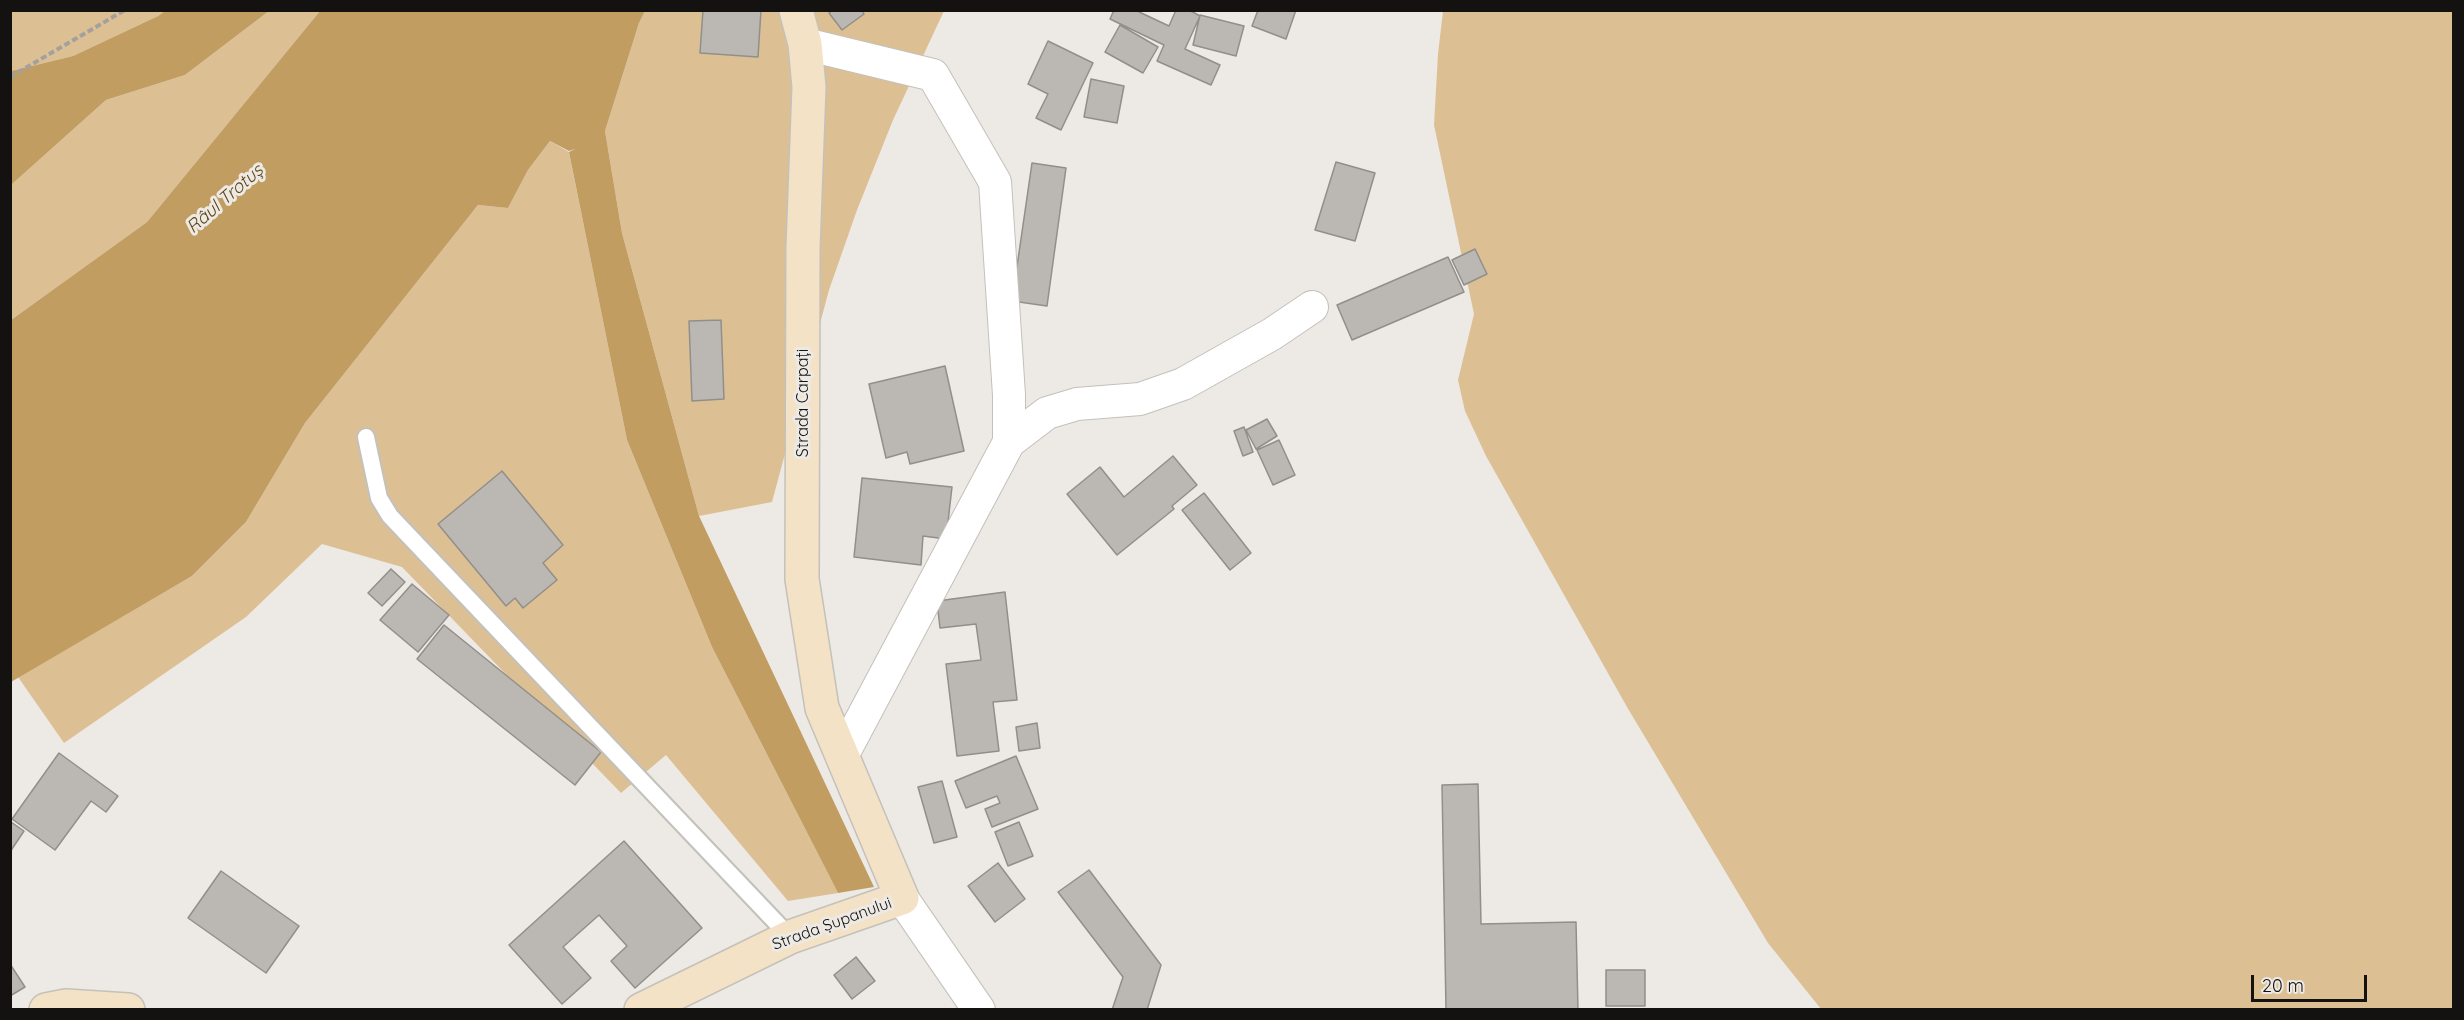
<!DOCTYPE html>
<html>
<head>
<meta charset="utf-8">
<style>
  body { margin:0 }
  #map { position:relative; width:2464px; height:1020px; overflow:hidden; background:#ede9e4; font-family:Quicksand,sans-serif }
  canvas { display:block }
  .frame { position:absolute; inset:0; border:12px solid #131211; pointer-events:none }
  .scale { position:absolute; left:2251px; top:975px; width:116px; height:27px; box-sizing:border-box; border:3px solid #131211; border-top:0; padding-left:8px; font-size:18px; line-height:21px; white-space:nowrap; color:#131211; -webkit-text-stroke:4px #ede9e4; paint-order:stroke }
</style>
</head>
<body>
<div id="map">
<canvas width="2464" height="1020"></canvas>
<div class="frame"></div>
<div class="scale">20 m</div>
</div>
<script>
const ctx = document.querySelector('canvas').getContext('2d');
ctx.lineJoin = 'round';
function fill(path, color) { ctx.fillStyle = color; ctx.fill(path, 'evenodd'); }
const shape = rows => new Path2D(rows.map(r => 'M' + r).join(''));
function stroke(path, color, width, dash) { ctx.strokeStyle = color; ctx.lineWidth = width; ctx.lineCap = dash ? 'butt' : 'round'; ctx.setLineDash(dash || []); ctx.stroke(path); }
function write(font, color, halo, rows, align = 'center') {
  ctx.font = font + ' Quicksand,sans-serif'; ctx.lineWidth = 6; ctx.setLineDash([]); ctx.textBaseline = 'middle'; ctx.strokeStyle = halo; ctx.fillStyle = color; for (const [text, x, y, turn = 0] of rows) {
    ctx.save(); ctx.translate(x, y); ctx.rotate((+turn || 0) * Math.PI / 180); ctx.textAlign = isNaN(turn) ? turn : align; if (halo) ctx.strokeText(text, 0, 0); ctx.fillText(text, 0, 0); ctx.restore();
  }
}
const green = shape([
  [10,11,165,11,158,16,73,56,11,71],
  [269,11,320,11,147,222,11,320,11,185,106,100,185,75],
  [645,11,944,11,893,120,857,210,829,290,772,502,699,516,622,233,605,131,639,23],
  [1443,11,2453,11,2453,1009,1821,1009,1768,943,1627,707,1486,456,1465,411,1458,380,1474,314,1434,125,1438,54],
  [550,141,569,152,627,440,712,647,838,893,788,901,666,755,621,793,402,567,322,544,246,617,64,743,18,677,192,576,246,522,305,423,478,205,508,208,528,170]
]);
const water = shape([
  [165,11,269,11,185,75,106,100,11,185,11,71,73,56,158,16],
  [320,11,645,11,639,23,605,131,622,233,699,516,874,887,838,893,712,647,627,440,569,152,575,149,569,151,550,141,528,170,508,208,478,205,305,423,246,522,192,576,11,682,11,320,147,222]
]);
const building = shape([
  [703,10,761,10,758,57,700,53,703,10],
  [833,10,862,10,864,14,842,30,829,13,833,10],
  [1114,10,1135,10,1169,26,1176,10,1189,10,1200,16,1185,49,1220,65,1211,85,1157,61,1164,45,1110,19,1114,10],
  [1258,10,1296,10,1286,39,1252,26,1258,10],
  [1200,15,1244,26,1236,56,1193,45,1200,15],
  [1120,25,1158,47,1143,73,1105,52,1120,25],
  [1048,41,1093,63,1061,130,1036,118,1048,94,1028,84,1048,41],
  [1091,79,1124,86,1117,123,1084,117,1091,79],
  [1336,162,1375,173,1355,241,1315,230,1336,162],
  [1032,163,1066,168,1047,306,1012,301,1032,163],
  [1475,249,1487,274,1464,285,1452,260,1475,249],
  [1448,257,1464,292,1352,340,1337,305,1448,257],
  [721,320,724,399,692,401,689,321,721,320],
  [945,366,964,451,910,464,907,452,886,458,869,384,945,366],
  [1267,419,1277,436,1256,449,1246,430,1267,419],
  [1244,427,1253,452,1243,456,1234,431,1244,427],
  [1279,440,1295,475,1273,485,1257,450,1279,440],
  [1173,456,1197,485,1172,506,1174,509,1117,555,1067,494,1100,467,1124,497,1173,456],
  [502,471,563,545,543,563,557,580,523,608,515,598,506,606,438,524,502,471],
  [862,478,952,487,946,539,923,536,921,565,854,557,862,478],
  [1204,493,1251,553,1230,570,1182,510,1204,493],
  [391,569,405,582,382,606,368,593,391,569],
  [412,584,449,615,418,652,380,620,412,584],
  [1005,592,1017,700,993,702,999,751,957,756,946,664,981,660,976,624,940,628,937,601,1005,592],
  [444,625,601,752,575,785,417,659,444,625],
  [1037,723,1040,748,1019,751,1016,727,1037,723],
  [59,753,118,796,106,812,91,801,55,850,12,819,59,753],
  [1016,756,1038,809,992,827,985,809,1000,803,997,796,966,808,955,781,1016,756],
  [942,781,957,837,934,843,918,787,942,781],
  [1478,784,1481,924,1576,922,1578,1010,1446,1010,1442,785,1478,784],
  [11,822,24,831,10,852,10,823,11,822],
  [1019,822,1033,856,1008,866,995,832,1019,822],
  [624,841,702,928,635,988,611,961,627,946,599,915,563,947,591,978,562,1004,509,945,624,841],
  [998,863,1025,899,995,922,968,886,998,863],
  [1089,870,1161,965,1147,1010,1112,1010,1123,977,1058,892,1089,870],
  [221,871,299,926,266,973,188,918,221,871],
  [856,957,875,981,852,999,834,975,856,957],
  [10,964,25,987,10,996,10,964],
  [1606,970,1645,970,1645,1006,1606,1006,1606,970]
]);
const path = shape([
  [10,77,125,10]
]);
const lane = shape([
  [366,437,379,498,390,516,790,937]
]);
const street = shape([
  [805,44,933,75,995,182,1009,395,1009,442,842,756],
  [1009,442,1047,413,1077,404,1140,399,1183,384,1272,334,1312,307],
  [902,898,979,1010]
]);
const secondary = shape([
  [46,1010,66,1006,128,1010],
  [641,1010,790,937,902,898,822,708,802,579,803,248,809,87,805,44,796,10]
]);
const streetNames = [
  ["Strada Carpați",803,403,-90],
  ["Strada Șupanului",832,924,-20]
];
const waterNames = [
  ["Râul Trotuș",225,199,-41]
];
fill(green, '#dcc094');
fill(water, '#c29d62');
fill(building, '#bbb8b3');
stroke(building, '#928f8a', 1.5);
stroke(lane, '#c4c1bb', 20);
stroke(street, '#c4c1bb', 34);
stroke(secondary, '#c4c1bb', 36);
stroke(path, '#a3a09d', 4, [6, 3]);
stroke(lane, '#fff', 16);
stroke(street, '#fff', 32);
stroke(secondary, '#f3e2c5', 33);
write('16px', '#131211', '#ede9e4', streetNames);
write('italic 18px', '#5e4415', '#ede9e4', waterNames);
</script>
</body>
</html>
